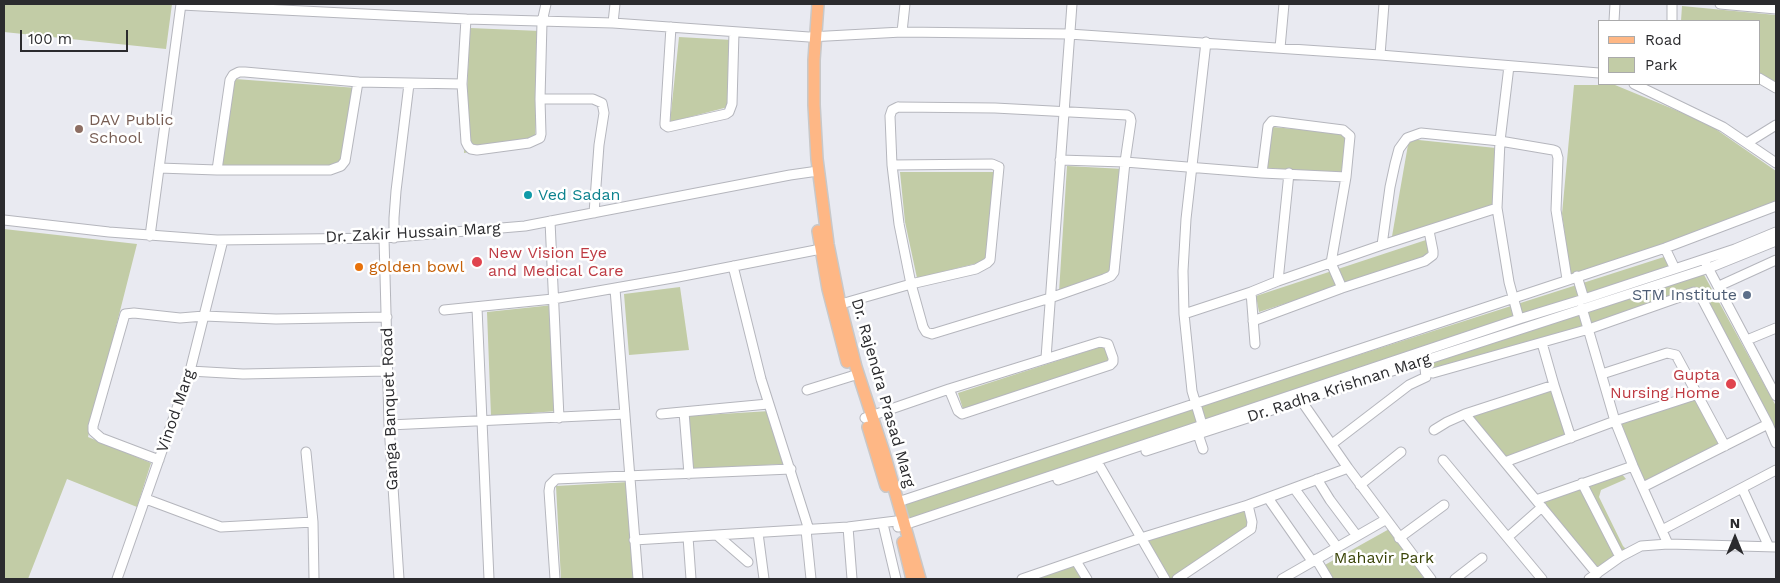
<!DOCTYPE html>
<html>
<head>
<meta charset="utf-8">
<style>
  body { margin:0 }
  #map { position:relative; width:1780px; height:583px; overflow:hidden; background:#e9eaf1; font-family:"Work Sans",sans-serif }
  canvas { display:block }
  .frame { position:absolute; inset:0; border:5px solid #2b2b2e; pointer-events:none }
  .legend { position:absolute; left:1598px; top:20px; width:162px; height:65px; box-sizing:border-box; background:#fff; border:1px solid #aaaaab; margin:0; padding:6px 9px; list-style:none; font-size:15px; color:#2b2b2e }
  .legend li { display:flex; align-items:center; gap:10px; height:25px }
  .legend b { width:25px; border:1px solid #aaaaab }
  .north { position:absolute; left:1710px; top:513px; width:50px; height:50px; -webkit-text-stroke:4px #fff; paint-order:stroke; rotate:0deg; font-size:14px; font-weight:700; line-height:20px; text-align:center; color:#2b2b2e }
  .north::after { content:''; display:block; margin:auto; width:18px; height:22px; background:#2b2b2e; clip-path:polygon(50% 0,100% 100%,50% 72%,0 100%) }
  .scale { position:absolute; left:20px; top:30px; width:108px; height:22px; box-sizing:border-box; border:2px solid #2b2b2e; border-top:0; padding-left:6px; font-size:15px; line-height:18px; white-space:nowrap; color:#2b2b2e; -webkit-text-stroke:4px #fff; paint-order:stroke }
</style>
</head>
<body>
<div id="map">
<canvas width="1780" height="583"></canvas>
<div class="frame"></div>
<ul class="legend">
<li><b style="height:6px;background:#feb785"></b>Road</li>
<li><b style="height:14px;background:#c2cca6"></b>Park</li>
</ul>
<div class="north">N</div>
<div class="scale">100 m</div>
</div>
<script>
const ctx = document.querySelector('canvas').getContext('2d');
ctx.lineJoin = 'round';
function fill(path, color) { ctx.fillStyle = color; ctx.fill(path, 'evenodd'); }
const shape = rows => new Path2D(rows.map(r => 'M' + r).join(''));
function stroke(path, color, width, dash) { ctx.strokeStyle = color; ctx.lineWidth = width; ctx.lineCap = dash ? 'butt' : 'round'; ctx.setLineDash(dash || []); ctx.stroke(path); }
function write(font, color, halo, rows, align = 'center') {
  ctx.font = font + ' "Work Sans",sans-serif'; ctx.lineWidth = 5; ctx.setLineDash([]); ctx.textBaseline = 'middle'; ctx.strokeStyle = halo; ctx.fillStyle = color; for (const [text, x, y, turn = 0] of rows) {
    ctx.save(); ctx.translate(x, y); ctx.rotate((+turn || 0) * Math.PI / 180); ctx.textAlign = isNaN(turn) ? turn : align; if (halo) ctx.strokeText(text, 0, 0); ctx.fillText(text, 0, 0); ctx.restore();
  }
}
const green = shape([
  [4,4,172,4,166,49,4,32],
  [1682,6,1776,15,1776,82,1759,73,1759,21,1681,21],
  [470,28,540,31,535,140,464,153],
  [679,37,732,40,728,107,670,122],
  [235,79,357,88,342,169,220,166],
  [1574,85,1615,85,1707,123,1776,171,1776,207,1571,278,1562,214],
  [1273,127,1348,134,1341,173,1265,168],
  [1409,139,1496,148,1492,207,1391,242],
  [1067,166,1124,169,1115,274,1059,292],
  [900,172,999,172,990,260,917,278,905,222],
  [4,229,137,244,88,437,151,463,137,507,67,479,28,579,4,579],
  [1432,238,1435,255,1259,312,1256,296],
  [1667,256,1673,272,910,527,903,501],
  [1703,273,1776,406,1776,441,1699,293,1431,375,1426,362],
  [680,287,689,350,629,355,624,294],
  [553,305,557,411,491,416,487,312],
  [1106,345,1111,361,963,409,958,393],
  [1558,388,1576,438,1505,462,1467,418],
  [1696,398,1720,446,1644,485,1621,422],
  [770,411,784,464,692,469,688,416],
  [1620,472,1626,479,1601,490,1599,497,1623,546,1628,551,1599,572,1538,501],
  [629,482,634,579,561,579,556,486],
  [1248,505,1257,528,1178,579,1165,579,1141,538],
  [1391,528,1424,579,1330,579,1323,566],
  [1077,563,1087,579,1031,579]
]);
const minor = shape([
  [1672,4,1672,21],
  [1720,4,1776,9],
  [181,5,466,19,613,23,809,37,902,32,1069,34,1380,55,1599,73],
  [466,19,462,84,466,142,468,146,471,149,477,150,529,143,540,138,541,134,540,99,542,22,546,4],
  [1614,21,1615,4],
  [613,23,615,4],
  [671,27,665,123,665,125,668,127,726,114,729,112,732,104,734,32],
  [902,32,905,4],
  [1280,48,1284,4],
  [1380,55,1384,4],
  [1509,66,1500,141,1497,208,1509,282,1519,319],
  [1759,78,1776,88],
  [1634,84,1723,127,1776,163],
  [540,99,593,99,602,103,604,113,599,145,594,213],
  [898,107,995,108,1127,115,1130,117,1131,121,1125,162,1114,272,1111,276,1104,279,1050,298,932,334,926,332,923,327,911,284,899,224,892,165,890,116,892,110,898,107],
  [1747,143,1776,125],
  [1060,160,1125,162,1262,173,1346,177],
  [159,168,217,170,330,170,341,166,345,161,358,82],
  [217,170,230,80,233,75,239,72,245,72,358,82,462,84],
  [1262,173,1268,126,1272,121,1343,130,1350,136,1346,177,1331,263,1342,288],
  [4,220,109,232,217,240,384,238,525,226,790,175,818,171],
  [550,221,559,418],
  [150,236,181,4],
  [384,238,389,425,399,579],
  [394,238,394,218,396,191,409,84],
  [1382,245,1390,187,1395,164,1399,149,1407,138,1421,133,1500,141,1553,150,1556,151,1558,158,1556,210,1567,279],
  [1665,248,1675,269],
  [1706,264,1776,396],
  [733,266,761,379,809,530],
  [1577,276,1584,299],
  [1278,281,1289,173],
  [1719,286,1776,260],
  [615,289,638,579],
  [1251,292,1255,344],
  [834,306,911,284,976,269,987,263,990,260,999,167,992,164,892,165],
  [477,308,489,579],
  [1582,308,1615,421,1633,466,1668,544],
  [444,310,553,299,678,277,821,249],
  [1184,314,1251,292,1278,281,1382,245,1497,208],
  [1253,321,1342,288,1425,261,1433,255,1433,251,1429,231],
  [1747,340,1776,328],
  [1542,343,1554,385,1571,438],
  [1046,358,1072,4],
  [190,371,243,374,387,371],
  [1433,373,1589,329,1694,292,1698,293,1701,297,1768,424,1776,443],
  [1602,374,1667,353,1676,355,1725,446],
  [807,390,852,376],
  [1298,396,1348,468,1431,579],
  [684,412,689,474],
  [661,414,768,404],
  [1465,414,1597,574],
  [865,418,949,389,1100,342,1108,344,1113,358,1113,362,1110,365,962,414,958,411,949,389],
  [389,425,625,414],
  [1434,430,1447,422,1465,414,1554,385],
  [1204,431,1192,391,1184,314,1183,271,1186,219,1206,42],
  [1198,434,1203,449],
  [1332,444,1409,385,1426,377,1424,360],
  [1146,451,1709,268,1776,241],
  [306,452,313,522,314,579],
  [159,460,101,438,93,431,93,426,125,314,134,313,180,318,204,316,276,319,387,317],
  [1443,460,1542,579],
  [1505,462,1615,421,1698,394],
  [1099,465,1165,579],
  [1317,479,1330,500,1357,536],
  [1058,480,1093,468],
  [1582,483,1620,557],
  [1360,485,1401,452],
  [1643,487,1768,424],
  [1294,488,1337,547],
  [1742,488,1769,547],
  [1268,498,1312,561],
  [146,499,221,527,313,522],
  [1536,500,1633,466],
  [898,502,1665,248,1776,206],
  [883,524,896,579],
  [848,527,852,579],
  [898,527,1519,319,1584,299,1735,249,1776,232],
  [806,530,811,579],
  [1662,530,1776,470],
  [758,533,764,579],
  [718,536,748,562],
  [688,537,691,579],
  [1508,537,1542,507],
  [1399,538,1444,505],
  [634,540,848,527,896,521],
  [1316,559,1328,579],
  [1076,561,1087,579],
  [117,579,190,371,223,240],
  [555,579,549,491,550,485,556,479,791,469],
  [1022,579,1141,538,1248,505,1348,468],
  [1177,579,1251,529,1252,522,1248,505],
  [1282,579,1385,520],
  [1455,579,1482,558],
  [1589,579,1620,557,1641,546,1668,544,1776,547]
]);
const major = shape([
  [818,4,814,60,814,105,817,159,828,244,840,304,856,367,884,453,920,579],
  [818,231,828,289,847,362],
  [868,427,886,486],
  [903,542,912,579]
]);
const markers = [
  [79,129,5,"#8d6e63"],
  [528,195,5,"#0f9aa8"],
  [477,262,6,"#e0444e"],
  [359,267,5,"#e8710a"],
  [1747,295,5,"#5c6f8a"],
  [1731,384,6,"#e0444e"]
];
const educationNames = [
  ["DAV Public",89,120],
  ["School",89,138]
];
const cultureNames = [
  ["Ved Sadan",538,195]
];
const streetNames = [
  ["Dr. Zakir Hussain Marg",413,233,-3],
  ["Dr. Radha Krishnan Marg",1339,388,-18],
  ["Dr. Rajendra Prasad Marg",883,393,74],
  ["Ganga Banquet Road",390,409,-92],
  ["Vinod Marg",176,411,-71]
];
const healthNames = [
  ["New Vision Eye",488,253],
  ["and Medical Care",488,271],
  ["Gupta",1720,375,"right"],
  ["Nursing Home",1720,393,"right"]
];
const foodNames = [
  ["golden bowl",369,267]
];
const serviceNames = [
  ["STM Institute",1737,295]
];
const parkNames = [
  ["Mahavir Park",1384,558]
];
fill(green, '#c2cca6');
stroke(minor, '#b5b6bd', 11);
stroke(major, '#c8c8c9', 14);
stroke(minor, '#fff', 9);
stroke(major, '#feb785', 11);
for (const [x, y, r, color] of markers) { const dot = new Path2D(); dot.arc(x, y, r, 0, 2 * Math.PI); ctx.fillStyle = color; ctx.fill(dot); stroke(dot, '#fff', 2); }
write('16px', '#785e54', '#fff', educationNames, 'left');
write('16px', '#0d838f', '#fff', cultureNames, 'left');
write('16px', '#2b2b2e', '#fff', streetNames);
write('16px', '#be3a42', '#fff', healthNames, 'left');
write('16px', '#c56008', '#fff', foodNames, 'left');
write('16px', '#4e5e75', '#fff', serviceNames, 'right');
write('16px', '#394306', '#fff', parkNames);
</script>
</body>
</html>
